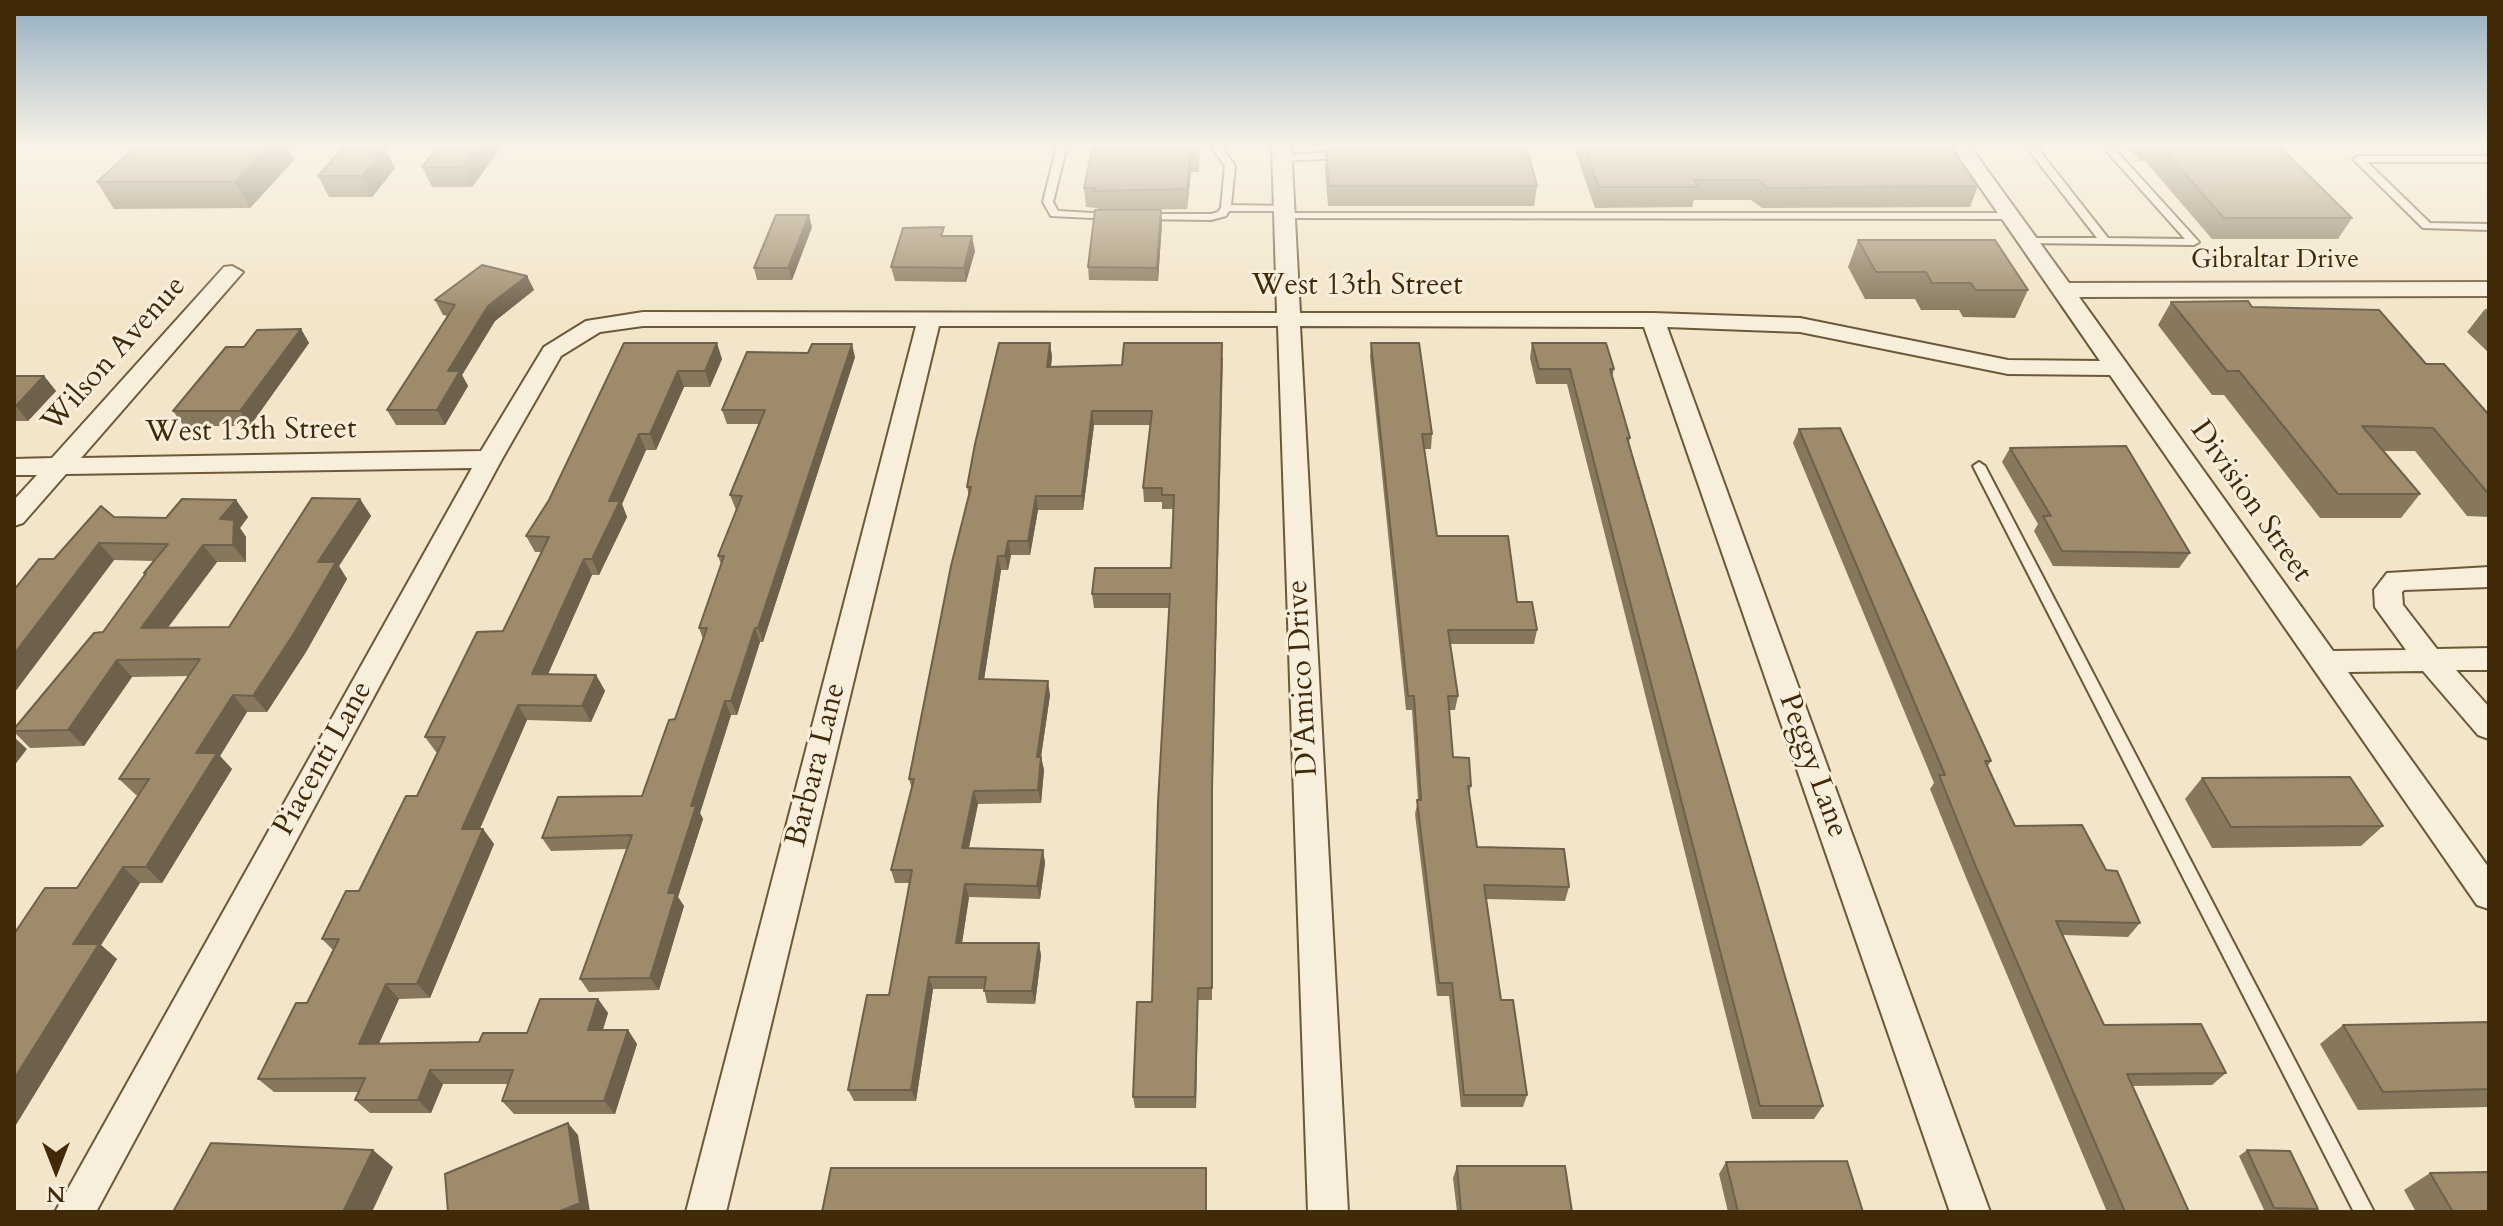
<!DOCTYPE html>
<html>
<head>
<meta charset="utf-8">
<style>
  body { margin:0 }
  #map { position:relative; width:2503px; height:1226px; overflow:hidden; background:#f2e5c9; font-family:Cardo,serif }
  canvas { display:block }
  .frame { position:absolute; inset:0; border:16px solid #402a08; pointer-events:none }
  .north { position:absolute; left:16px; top:1130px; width:80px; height:80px; -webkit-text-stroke:6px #f7eedc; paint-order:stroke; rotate:180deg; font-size:22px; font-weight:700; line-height:32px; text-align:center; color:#402a08 }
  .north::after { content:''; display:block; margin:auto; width:28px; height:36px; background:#402a08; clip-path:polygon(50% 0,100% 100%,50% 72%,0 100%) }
</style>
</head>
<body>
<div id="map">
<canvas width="2503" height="1226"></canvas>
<div class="frame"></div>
<div class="north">N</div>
</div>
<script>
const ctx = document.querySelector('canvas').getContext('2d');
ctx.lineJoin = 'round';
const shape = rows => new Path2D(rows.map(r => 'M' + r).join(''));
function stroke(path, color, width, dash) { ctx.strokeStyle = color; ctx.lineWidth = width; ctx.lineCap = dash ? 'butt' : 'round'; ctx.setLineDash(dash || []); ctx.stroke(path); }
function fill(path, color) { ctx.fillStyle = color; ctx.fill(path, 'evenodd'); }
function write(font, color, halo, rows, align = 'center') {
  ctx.font = font + ' Cardo,serif'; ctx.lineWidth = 6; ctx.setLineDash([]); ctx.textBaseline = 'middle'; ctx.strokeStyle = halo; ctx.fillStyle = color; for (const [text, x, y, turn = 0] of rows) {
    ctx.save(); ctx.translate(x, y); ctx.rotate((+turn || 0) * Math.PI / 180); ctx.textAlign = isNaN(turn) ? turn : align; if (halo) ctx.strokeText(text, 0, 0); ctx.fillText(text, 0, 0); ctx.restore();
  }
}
const lane = shape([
  [1057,145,1067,145,1053,202,1058,211,1110,214,1115,217,1114,219,1051,216,1043,202,1057,145],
  [1210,145,1220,145,1235,166,1231,205,1283,206,1287,207,1287,211,1229,211,1226,216,1211,220,1138,219,1137,217,1142,214,1211,214,1218,212,1221,208,1225,166,1210,145],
  [1355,145,1365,145,1359,152,1340,158,1281,161,1276,158,1281,155,1339,152,1353,148,1355,145],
  [2025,145,2035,145,2108,238,2185,239,2101,145,2111,145,2199,242,2194,245,2023,243,2022,241,2027,238,2097,238,2025,145],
  [2489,156,2489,162,2367,162,2430,223,2489,224,2489,230,2423,228,2353,159,2358,156,2489,156],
  [1283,213,2009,213,2014,216,2009,219,1279,218,1278,216,1283,213],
  [1979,462,1985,466,2374,1212,2354,1212,1973,466,1979,462]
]);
const street = shape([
  [1272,145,1291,145,1300,313,1653,313,1800,318,2008,360,2100,361,1951,145,1969,145,2069,283,2489,282,2489,296,2079,297,2333,651,2406,650,2375,607,2374,590,2387,573,2489,567,2489,587,2404,590,2402,592,2403,605,2437,649,2489,648,2489,670,2456,670,2489,707,2489,739,2478,735,2423,671,2348,672,2489,868,2489,909,2477,905,2110,375,2008,374,1800,332,1667,327,1990,1212,1950,1212,1644,327,1300,326,1348,1212,1308,1212,1278,326,939,326,726,1212,686,1212,916,326,643,326,600,332,561,356,502,459,96,1212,55,1212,472,468,66,474,23,523,14,526,14,500,37,475,14,475,14,459,52,458,224,267,232,266,243,272,81,458,481,451,544,347,586,321,643,312,1277,313,1272,145]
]);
const wall = shape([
  [137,145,286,145,294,160,250,208,114,209,97,182],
  [503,145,472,187,432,187,422,167],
  [1200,145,1199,172,1191,172,1187,209,1130,210,1161,210,1162,223,1158,281,1089,280,1088,267,1097,210,1097,208,1086,207,1084,188],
  [1391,145,1526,145,1537,186,1534,206,1328,206,1325,170,1326,150,1392,149],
  [1573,145,1949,145,1978,186,1970,207,1762,208,1751,200,1694,200,1692,207,1595,208],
  [2125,145,2278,145,2352,218,2338,239,2212,239,2145,161,2140,161],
  [395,168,372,197,329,197,318,176],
  [812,227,792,280,757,280,754,268],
  [945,236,975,251,966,282,895,281,891,267],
  [1858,240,2028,290,2015,318,1963,317,1959,310,1921,310,1915,299,1865,299,1848,267],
  [527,276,534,290,495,321,462,375,468,386,445,425,396,425,387,410,448,316,443,315,435,300],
  [2171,302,2252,307,2426,364,2489,415,2489,517,2467,516,2415,451,2383,451,2420,494,2401,518,2320,518,2224,395,2212,395,2158,325],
  [2485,309,2489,309,2489,353,2467,332],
  [301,329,309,343,250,426,184,426,173,411,244,347],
  [624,343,722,359,710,387,684,387,656,450,646,450,622,504,627,517,599,575,592,575,548,674,596,675,605,691,591,722,527,720,480,829,483,829,494,844,430,998,399,999,379,1043,479,1042,527,1033,598,999,608,1013,603,1030,628,1030,637,1044,615,1114,514,1114,502,1101,508,1084,443,1084,431,1113,370,1113,355,1100,359,1092,274,1092,258,1079,307,1003,333,950,322,939,359,891,417,796,438,752,436,752,425,737,503,631,541,552,535,552,526,536,549,500],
  [1050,343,1052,357,1051,367,1122,365,1223,357,1212,804,1212,1000,1198,1000,1196,1108,1135,1108,1133,1097,1152,1002,1169,608,1094,608,1092,594,1171,568,1174,509,1162,509,1162,502,1144,502,1143,488,1151,425,1094,425,1083,510,1038,510,1030,555,1011,555,1008,570,1001,570,984,679,1050,695,1041,757,1044,770,1041,803,978,804,969,848,1043,850,1045,863,1040,899,969,897,962,943,1039,943,1041,956,1035,1004,987,1003,984,989,933,989,916,1101,854,1101,848,1090,889,995,910,883,895,883,891,870,912,789,909,779,969,496,967,487],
  [1371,343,1432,434,1431,449,1424,449,1437,536,1517,602,1537,630,1534,644,1450,644,1458,696,1455,710,1449,710,1453,757,1471,786,1469,794,1477,847,1569,887,1565,901,1486,899,1501,1000,1527,1095,1523,1107,1461,1107,1449,996,1437,996,1415,814,1418,800,1412,710,1406,710,1370,357],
  [1532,343,1614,369,1612,377,1630,438,1629,442,1823,1106,1814,1119,1752,1119,1567,384,1536,384,1530,358],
  [855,357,763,642,760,642,737,715,731,715,700,813,703,819,678,897,684,906,659,990,589,992,580,979,627,849,551,851,542,838,642,796,675,719,703,639,699,628,721,564,718,556,736,510,730,495,759,424,727,424,722,410],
  [14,376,44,376,56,391,28,421,14,421],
  [1799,429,1991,761,1987,767,2015,826,2106,870,2140,923,2128,937,2063,935,2104,1025,2226,1073,2212,1085,2132,1086,2189,1212,2107,1212,1967,880,1930,789,1934,783,1793,443],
  [2010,448,2190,553,2179,568,2053,566,2034,531,2038,524,2002,462],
  [360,499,371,516,339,566,347,579,306,652,267,712,247,712,220,756,232,769,162,883,140,883,101,945,117,959,14,1128,77,888,138,795,136,795,119,779,189,676,132,677,84,746,30,748,14,732,14,729,103,632,145,575,144,573,154,561,114,560,14,693,14,590,54,559,114,517,166,518,236,500,248,517,240,528,246,537,246,562,217,562,168,627,229,627],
  [2202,778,2383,826,2361,846,2212,848,2185,799],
  [2489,1022,2489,1107,2358,1110,2320,1044,2343,1025],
  [2247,1150,2318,1209,2314,1212,2265,1212,2239,1156],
  [1726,1162,1863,1212,1728,1212,1719,1174],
  [1457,1166,1572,1212,1457,1212,1453,1178],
  [2430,1173,2489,1212,2416,1212,2404,1190]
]);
const shadedWall = shape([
  [269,145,286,145,294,160,250,208,235,182],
  [479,145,503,145,472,187,463,167],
  [385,148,395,168,372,197,362,176],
  [1190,152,1191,172,1187,209,1187,189],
  [1161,210,1162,223,1158,281,1157,268],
  [809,215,812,227,792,280,788,268],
  [972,236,975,251,966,282,964,268],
  [527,276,534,290,495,321,462,375,468,386,445,425,437,410,448,371,488,306],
  [301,329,309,343,250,426,240,411],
  [717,343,722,359,710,387,705,371],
  [1050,343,1052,357,1049,381,1047,367],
  [852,344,855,357,763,642,758,628],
  [1223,357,1212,804,1212,1000,1212,790],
  [678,371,684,387,656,450,650,434],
  [44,376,56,391,28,421,16,406],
  [1092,411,1094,425,1083,510,1082,496],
  [639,434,646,450,622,504,627,517,599,575,592,559,609,501],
  [1036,496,1038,510,1030,555,1028,541],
  [360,499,371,516,339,566,347,579,306,652,267,712,253,696,318,562],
  [236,500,248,517,240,528,246,537,246,562,233,545,220,519],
  [1008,541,1011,555,1008,570,1005,556],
  [99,543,114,560,14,693,14,654],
  [203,545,217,562,155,645,141,628],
  [998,556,1001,570,982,693,979,679],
  [584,559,592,575,541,690,532,674],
  [755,628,760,642,737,715,731,701],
  [117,660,132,677,84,746,68,730],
  [596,675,605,691,591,722,582,706],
  [1048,681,1050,695,1039,770,1037,757],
  [233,695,247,712,220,756,232,769,162,883,146,867,196,753],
  [725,701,731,715,700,813,703,819,678,897,684,906,659,990,650,978,668,893,691,806],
  [518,705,527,720,473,844,462,829],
  [14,737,27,749,14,766],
  [1041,757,1044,770,1041,803,1038,790],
  [974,791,978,804,966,861,962,848],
  [483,829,494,844,430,998,417,984],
  [1043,850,1045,863,1040,899,1037,886],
  [123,867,140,883,101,945,117,959,14,1128,14,1079,73,944],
  [965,884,969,897,960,956,956,943],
  [1039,943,1041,956,1035,1004,1032,991],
  [929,977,933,989,916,1101,911,1090],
  [386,984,399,999,373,1057,359,1044],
  [1198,988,1198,1000,1196,1108,1195,1097],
  [598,999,608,1013,598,1044,588,1030],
  [628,1030,637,1044,615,1114,604,1101],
  [430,1070,443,1084,431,1113,418,1100],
  [568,1123,578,1135,590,1212,558,1212],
  [373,1150,393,1167,372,1212,343,1212]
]);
const building = shape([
  [137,145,269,145,235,182,97,182,137,145],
  [440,145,479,145,463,167,422,167,440,145],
  [1093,145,1199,145,1199,152,1190,152,1187,189,1095,191,1096,188,1084,188,1093,145],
  [1396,145,1526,145,1537,186,1329,186,1326,150,1397,149,1396,145],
  [1584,145,1949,145,1978,186,1768,188,1757,180,1694,180,1698,187,1599,187,1584,145],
  [2159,145,2278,145,2352,218,2224,218,2159,145],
  [343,148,385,148,362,176,318,176,343,148],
  [1095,210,1161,210,1157,268,1088,267,1095,210],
  [776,215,809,215,788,268,754,268,776,215],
  [944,227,941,236,972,236,964,268,891,267,903,228,944,227],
  [1858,240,1995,240,2028,290,1975,290,1971,283,1932,283,1926,272,1876,272,1858,240],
  [482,265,527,276,488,306,448,371,460,371,437,410,387,410,455,305,435,300,482,265],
  [2248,301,2252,307,2379,310,2426,364,2444,364,2489,415,2489,492,2487,492,2433,428,2362,426,2420,494,2338,494,2239,371,2227,371,2171,302,2248,301],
  [301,329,240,411,173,411,226,347,244,347,257,330,301,329],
  [624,343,717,343,705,371,678,371,650,434,639,434,609,501,620,501,592,559,584,559,532,674,596,675,582,706,518,705,462,829,483,829,417,984,386,984,359,1044,479,1042,483,1033,527,1033,540,999,598,999,588,1030,628,1030,604,1101,502,1101,513,1070,430,1070,418,1100,355,1100,365,1078,258,1079,296,1003,307,1003,339,939,322,939,346,891,359,891,406,796,417,796,445,737,425,737,477,632,503,631,549,537,526,536,549,500,624,343],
  [999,343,1050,343,1047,367,1122,365,1124,343,1222,343,1212,790,1212,988,1198,988,1195,1097,1133,1097,1137,1002,1152,1002,1158,802,1170,594,1092,594,1095,568,1171,568,1174,495,1162,495,1162,488,1143,488,1152,411,1092,411,1082,496,1036,496,1028,541,1008,541,1005,556,998,556,979,679,1048,681,1037,757,1041,757,1038,790,974,791,962,848,1043,850,1037,886,965,884,956,943,1039,943,1032,991,984,991,986,977,929,977,911,1090,848,1090,867,995,889,995,912,870,891,870,914,779,909,779,951,566,971,487,967,487,975,444,999,343],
  [1371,343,1419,343,1432,434,1422,434,1437,536,1508,536,1517,602,1532,602,1537,630,1448,630,1458,696,1448,696,1453,757,1469,758,1471,786,1468,786,1477,847,1564,849,1569,887,1484,885,1501,1000,1513,1000,1527,1095,1464,1095,1452,983,1439,983,1417,800,1421,800,1414,696,1408,696,1371,343],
  [1532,343,1606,343,1614,369,1610,369,1630,438,1627,438,1823,1106,1760,1106,1570,369,1539,369,1532,343],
  [812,344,852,344,758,628,755,628,731,701,725,701,691,806,696,806,668,893,676,893,650,978,580,979,632,835,542,838,558,797,642,796,669,720,675,719,707,628,699,628,724,556,718,556,742,496,730,495,765,410,722,410,747,352,808,353,812,344],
  [14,376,44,376,16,406,14,406,14,376],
  [1840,428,1991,761,1985,761,2015,826,2082,825,2106,870,2117,871,2140,923,2056,921,2104,1025,2201,1024,2226,1073,2127,1074,2189,1212,2125,1212,1976,867,1939,775,1945,775,1799,429,1840,428],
  [2126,446,2190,553,2062,551,2043,516,2051,516,2010,448,2126,446],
  [312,498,360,499,318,562,336,562,293,635,253,696,233,695,196,753,217,753,146,867,123,867,73,944,99,944,14,1079,14,934,45,888,77,888,149,779,119,779,200,659,117,660,68,730,14,731,14,729,94,633,103,632,146,573,144,573,168,544,99,543,14,654,14,590,39,559,54,559,101,506,114,517,166,518,182,499,236,500,220,519,234,520,233,545,203,545,141,628,229,627,312,498],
  [2350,777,2383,826,2231,827,2202,778,2350,777],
  [2489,1022,2489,1089,2383,1092,2343,1025,2489,1022],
  [568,1123,580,1203,558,1212,448,1212,445,1174,568,1123],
  [211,1143,373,1150,343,1212,173,1212,211,1143],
  [2247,1150,2290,1151,2318,1209,2274,1208,2247,1150],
  [1847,1161,1863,1212,1738,1212,1726,1162,1847,1161],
  [1457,1166,1565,1166,1572,1212,1461,1212,1457,1166],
  [831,1168,1206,1168,1206,1212,822,1212,831,1168],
  [2489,1172,2489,1212,2453,1212,2430,1173,2489,1172]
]);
const farStreetnames = [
  ["Gibraltar Drive",2275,261]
];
const streetNames = [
  ["West 13th Street",1357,287],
  ["Wilson Avenue",115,355,-48],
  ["West 13th Street",251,432,-1],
  ["Division Street",2250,502,55],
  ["D'Amico Drive",1304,678,-93],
  ["Piacenti Lane",324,759,-61],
  ["Barbara Lane",817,765,-76],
  ["Peggy Lane",1812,766,70]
];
stroke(lane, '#6c5938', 4);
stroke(street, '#6c5938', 4);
fill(lane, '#f7eedc');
fill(street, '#f7eedc');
fill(wall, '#87785d');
fill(shadedWall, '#6e614c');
fill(building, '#9d8b6c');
stroke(building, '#6e614c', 2);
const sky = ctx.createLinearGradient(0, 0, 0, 316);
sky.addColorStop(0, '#93aec1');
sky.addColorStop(0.46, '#f9f3e7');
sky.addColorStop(1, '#f9f3e700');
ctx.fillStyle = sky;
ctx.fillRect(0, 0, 2503, 316);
write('26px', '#402a08', '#f7eedc', farStreetnames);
write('30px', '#402a08', '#f7eedc', streetNames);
</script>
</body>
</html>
